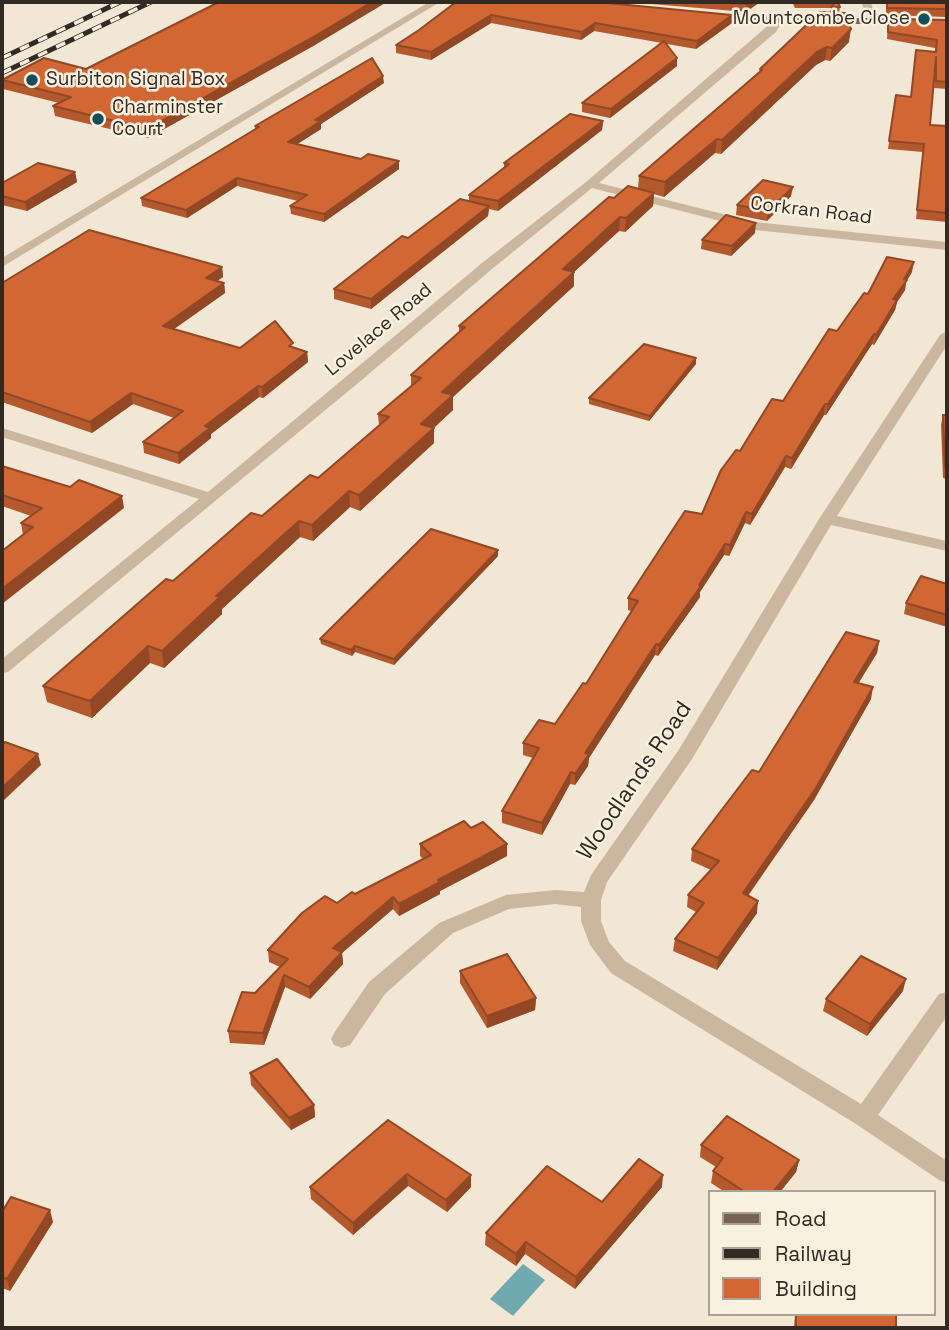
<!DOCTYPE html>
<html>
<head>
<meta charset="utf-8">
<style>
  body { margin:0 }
  #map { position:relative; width:949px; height:1330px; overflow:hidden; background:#f2e6d4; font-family:"Space Grotesk",sans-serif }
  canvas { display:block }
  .frame { position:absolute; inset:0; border:4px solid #342a24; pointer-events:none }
  .legend { position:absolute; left:708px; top:1190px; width:228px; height:126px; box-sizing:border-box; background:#faf0e0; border:2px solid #aba195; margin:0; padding:9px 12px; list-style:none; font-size:21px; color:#342a24 }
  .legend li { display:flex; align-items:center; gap:14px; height:35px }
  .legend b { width:35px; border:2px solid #aba195 }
</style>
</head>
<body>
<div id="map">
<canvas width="949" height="1330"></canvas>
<div class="frame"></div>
<ul class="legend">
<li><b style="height:9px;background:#776253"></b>Road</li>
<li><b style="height:9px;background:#342a24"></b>Railway</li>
<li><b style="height:19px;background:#d06734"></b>Building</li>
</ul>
</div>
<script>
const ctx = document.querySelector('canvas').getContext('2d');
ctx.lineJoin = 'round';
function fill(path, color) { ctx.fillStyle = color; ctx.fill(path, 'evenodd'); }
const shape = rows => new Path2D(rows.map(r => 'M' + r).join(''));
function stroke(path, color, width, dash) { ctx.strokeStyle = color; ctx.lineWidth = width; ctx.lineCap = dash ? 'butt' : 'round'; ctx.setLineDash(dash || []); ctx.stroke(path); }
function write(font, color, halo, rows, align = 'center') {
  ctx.font = font + ' "Space Grotesk",sans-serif'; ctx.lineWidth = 5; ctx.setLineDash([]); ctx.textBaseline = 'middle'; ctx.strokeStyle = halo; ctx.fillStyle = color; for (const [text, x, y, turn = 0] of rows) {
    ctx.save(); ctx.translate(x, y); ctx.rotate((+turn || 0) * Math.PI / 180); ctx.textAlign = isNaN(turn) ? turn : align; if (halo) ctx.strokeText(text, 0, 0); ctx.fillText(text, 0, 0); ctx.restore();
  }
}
const water = shape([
  [523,1264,545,1280,513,1316,490,1299]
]);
const minor = shape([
  [429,2,440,2,2,267,2,258,429,2],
  [861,2,871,2,876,22,870,22,861,2],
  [778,17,783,20,776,32,599,183,755,222,947,242,947,250,755,230,592,188,492,269,363,379,8,672,2,673,2,659,199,499,2,437,2,428,208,492,482,263,586,182,778,17],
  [947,331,947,345,837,516,947,541,947,551,831,525,692,759,607,882,601,900,601,921,609,942,625,961,861,1104,939,994,947,992,947,1016,878,1115,947,1161,947,1183,939,1180,856,1124,611,973,590,945,581,921,581,907,555,904,509,909,453,933,385,994,350,1045,342,1048,334,1045,331,1039,334,1033,369,982,439,923,506,895,555,890,584,892,591,875,678,751,819,519,940,335,947,331]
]);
const major = shape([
  [710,13,778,17,947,19,947,25,778,23,707,18,705,16,710,13]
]);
const rail = shape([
  [2,58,120,2],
  [2,73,151,2]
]);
const wall = shape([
  [456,2,732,23,696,49,667,44,677,66,610,118,582,112,582,103,662,43,594,31,581,40,491,23,431,60,396,53,396,45,419,30],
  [628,2,760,2,746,12],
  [792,2,838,2,840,7,839,13,849,42,830,61,825,60,816,65,721,154,715,153,664,197,654,194,653,206,625,232,619,231,574,272,574,286,453,397,453,410,434,428,434,443,360,511,350,507,313,541,300,537,222,609,222,614,164,668,150,663,92,718,47,702,43,686,173,581,262,516,318,478,379,426,378,414,411,386,411,375,459,332,459,326,614,198,638,189,639,176,759,72,760,69,830,13,831,8,795,8],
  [886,2,947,2,947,17,886,15],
  [888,19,947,20,947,89,934,88,935,74,930,125,947,126,947,222,916,219,923,152,888,149,896,95,911,97,935,51,935,48,887,39],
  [315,45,148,138,55,116,53,106,59,103,3,89,2,84,2,79,86,69],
  [384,83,321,124,321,129,297,144,361,159,399,161,399,169,324,222,291,214,290,206,298,201,237,186,187,218,142,206,141,198,255,129,255,126],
  [603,121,602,130,498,211,489,209,488,216,371,309,334,299,334,289,408,238,469,201,469,195,504,167,504,163],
  [75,172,77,182,27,211,2,205,2,183],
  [791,196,767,221,736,215,737,205],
  [755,233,731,256,701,249,702,240],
  [222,267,223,277,217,281,224,283,225,293,174,329,240,348,294,348,307,352,308,362,263,398,259,397,211,434,211,438,179,464,144,453,143,442,174,418,133,404,92,433,2,402,2,283],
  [912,272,906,282,905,290,897,302,895,310,874,345,872,344,826,415,824,415,791,469,785,467,750,525,745,523,729,556,724,555,700,592,700,597,658,656,655,655,589,758,588,766,575,785,570,784,542,835,502,823,502,811,533,758,523,755,523,743,555,724,586,684,631,611,628,610,628,598,702,514,740,451,783,401,837,331,868,294],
  [696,364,649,421,589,404,589,398],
  [943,415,947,415,947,479,943,478,941,425],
  [2,466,124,508,23,535,21,523,31,516,2,506],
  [498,550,498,556,394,665,355,652,352,656,321,644,320,639],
  [947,584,947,627,904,614,906,603],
  [879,641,877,653,858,683,871,699,814,800,748,896,757,913,717,970,673,951,675,939,696,912,687,907,688,895,711,870,691,861,692,849,759,772],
  [471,828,507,844,507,856,440,891,440,894,399,916,393,909,342,953,343,964,310,999,285,987,264,1045,230,1043,228,1031,280,967,269,962,268,950,337,903,423,859,420,856,420,844],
  [460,971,536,998,535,1010,487,1028,460,983],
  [903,991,867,1036,823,1011,826,999],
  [250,1073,314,1105,315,1117,291,1130,251,1085],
  [388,1120,471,1175,471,1187,447,1212,408,1186,353,1235,311,1199,310,1187],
  [701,1145,799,1160,796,1172,780,1192,725,1192,711,1183,713,1171,716,1167,700,1157],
  [662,1187,575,1289,525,1254,516,1266,485,1245,486,1233],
  [2,1212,53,1222,10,1291,2,1288],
  [795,1314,896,1314,896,1328,794,1328]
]);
const shadedWall = shape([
  [372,2,387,2,315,45,148,138,147,129],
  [750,2,760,2,746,12,746,4],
  [491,15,491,23,431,60,431,52],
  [732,15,732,23,696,49,697,41],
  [595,23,594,31,581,40,582,32],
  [851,29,849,42,830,61,832,48],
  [827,47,825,60,816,65,721,154,722,140,817,52],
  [677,58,677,66,610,118,611,109],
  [383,76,384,83,321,124,321,129,288,150,288,142,315,120],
  [603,121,602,130,498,211,498,201],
  [717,139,715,153,664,197,665,182],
  [399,161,399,169,324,222,324,214],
  [75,172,77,182,27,211,25,202],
  [237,178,237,186,187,218,186,210],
  [793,187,791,196,767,221,768,211],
  [654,193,653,206,625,232,626,218],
  [489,206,488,216,371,309,371,299],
  [620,217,619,231,574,272,574,286,453,397,453,410,421,439,421,424,442,392,563,269],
  [756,223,755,233,731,256,732,246],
  [914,262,912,272,906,282,905,290,897,302,895,310,874,345,876,335,904,279],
  [222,267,223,277,207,288,206,278],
  [224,283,225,293,164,336,163,326],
  [874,334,872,344,826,415,828,404],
  [307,352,308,362,263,398,262,387],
  [696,358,696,364,649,421,650,416],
  [258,386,259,397,211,434,211,438,179,464,178,453,205,426],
  [131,393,133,404,92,433,90,422],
  [825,404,824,415,791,469,792,458],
  [434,428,434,443,360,511,359,495],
  [786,456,785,467,750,525,752,514],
  [349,491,350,507,313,541,312,525],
  [122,496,124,508,2,604,2,589],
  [746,512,745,523,729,556,730,545],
  [299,521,300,537,222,609,222,614,164,668,162,651,216,596],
  [725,544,724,555,700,592,700,597,658,656,659,645],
  [498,550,498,556,394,665,394,659],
  [879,641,877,653,852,694,854,682],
  [656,644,655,655,589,758,588,766,575,785,575,774,585,753],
  [148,646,150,663,92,718,90,701],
  [355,646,355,652,352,656,351,650],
  [873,687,871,699,814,800,741,905,743,893],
  [38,754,41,765,2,802,2,788],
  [571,772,570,784,542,835,542,823],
  [507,844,507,856,440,891,440,894,399,916,399,904,438,880],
  [393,897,393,909,342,953,343,964,310,999,309,987,333,948],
  [758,901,757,913,717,970,718,958],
  [284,975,285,987,264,1045,263,1033],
  [906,979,903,991,867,1036,870,1024],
  [536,998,535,1010,487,1028,487,1016],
  [314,1105,315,1117,291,1130,289,1118],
  [799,1160,796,1172,780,1192,773,1192],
  [407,1174,408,1186,353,1235,353,1223],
  [471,1175,471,1187,447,1212,446,1200],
  [663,1175,662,1187,575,1289,576,1277],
  [50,1210,53,1222,10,1291,7,1279],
  [526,1242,525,1254,516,1266,516,1254]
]);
const building = shape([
  [219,2,372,2,315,36,147,129,53,106,71,97,2,80,44,58,86,69,219,2],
  [456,2,597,2,732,15,697,41,595,23,582,32,491,15,431,52,396,45,419,30,456,2],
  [717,2,750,2,746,4,717,2],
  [836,2,838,2,840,7,831,7,836,2],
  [887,2,947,2,947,9,887,8,887,2],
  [820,12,845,13,851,29,832,48,827,47,817,52,722,140,717,139,665,182,639,176,762,70,760,69,820,12],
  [888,19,947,20,947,82,936,81,936,57,930,125,947,126,947,213,917,210,924,144,889,141,896,95,911,97,916,50,936,52,937,40,888,32,888,19],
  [664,41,677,58,611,109,582,103,664,41],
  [372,58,383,76,315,120,321,121,288,142,361,159,368,154,399,161,324,214,290,206,307,195,237,178,186,210,141,198,259,127,255,126,372,58],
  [570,114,603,121,498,201,469,195,509,164,504,163,570,114],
  [38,163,75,172,25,202,2,196,2,183,38,163],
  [763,180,793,187,768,211,737,205,763,180],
  [628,186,654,193,626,218,620,217,563,269,574,272,442,392,453,395,421,424,434,428,359,495,349,491,312,525,299,521,216,596,220,597,162,651,148,646,90,701,43,686,166,579,173,581,251,513,262,516,310,475,318,478,389,417,378,414,421,378,411,375,465,327,459,326,609,197,614,198,628,186],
  [460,199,489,206,371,299,334,289,402,236,408,238,460,199],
  [726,215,756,223,732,246,702,240,726,215],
  [89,230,222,267,206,278,224,283,163,326,240,348,275,321,293,343,289,346,307,352,262,387,258,386,205,426,210,428,178,453,143,442,183,411,131,393,90,422,2,392,2,283,89,230],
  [887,257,914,262,904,279,907,280,893,299,897,300,876,335,874,334,828,404,825,404,792,458,786,456,752,514,746,512,730,545,725,544,699,585,701,586,659,645,656,644,585,753,589,754,575,774,571,772,542,823,502,811,539,748,523,743,539,720,555,724,583,683,586,684,638,601,628,598,685,511,702,514,721,470,736,450,740,451,772,399,783,401,829,329,837,331,864,293,868,294,887,257],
  [644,344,696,358,650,416,589,398,644,344],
  [943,415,947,415,947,467,945,467,943,415],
  [2,466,70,487,79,480,122,496,2,589,2,551,33,527,21,523,42,508,2,495,2,466],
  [431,529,498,550,394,659,355,646,351,650,320,639,431,529],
  [921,576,947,584,947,615,906,603,921,576],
  [846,632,879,641,854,682,873,687,816,788,743,893,758,901,718,958,675,939,704,903,688,895,719,861,692,849,752,770,759,772,846,632],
  [5,742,38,754,2,788,2,745,5,742],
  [464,821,471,828,483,822,507,844,438,880,440,882,399,904,393,897,333,948,342,952,309,987,284,975,263,1033,228,1031,242,992,255,993,288,959,268,950,302,913,325,896,337,903,352,892,355,894,431,855,420,844,464,821],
  [507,954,536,998,487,1016,460,971,507,954],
  [861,956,906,979,870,1024,826,999,861,956],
  [277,1059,314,1105,289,1118,250,1073,277,1059],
  [727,1116,799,1160,773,1192,745,1192,713,1171,723,1158,701,1145,727,1116],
  [388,1120,471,1175,446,1200,407,1174,353,1223,310,1187,388,1120],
  [639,1159,663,1175,576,1277,526,1242,516,1254,486,1233,547,1166,602,1202,639,1159],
  [11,1197,50,1210,7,1279,2,1277,2,1212,11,1197],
  [796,1314,896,1314,896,1328,796,1328,796,1314]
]);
const markers = [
  [924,19,7,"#164e58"],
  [32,80,7,"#164e58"],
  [98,119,7,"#164e58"]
];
const farPoinames = [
  ["Mountcombe Close",910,19,"right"],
  ["Surbiton Signal Box",46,80],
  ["Charminster",112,108],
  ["Court",112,130]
];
const farStreetnames = [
  ["Corkran Road",811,211,7],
  ["Lovelace Road",379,330,-40]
];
const streetNames = [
  ["Woodlands Road",635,781,-56]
];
fill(water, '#71a9b1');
fill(minor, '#cbb7a0');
fill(major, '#776253');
stroke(rail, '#342a24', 5);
stroke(rail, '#faf0e0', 3.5, [10]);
fill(wall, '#b3592d');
fill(shadedWall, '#924824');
fill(building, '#d06734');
stroke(building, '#924824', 2);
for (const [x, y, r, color] of markers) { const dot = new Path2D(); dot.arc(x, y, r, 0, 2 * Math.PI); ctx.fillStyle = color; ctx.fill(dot); stroke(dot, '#faf0e0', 2.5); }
write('19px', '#342a24', '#faf0e0', farPoinames, 'left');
write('19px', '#342a24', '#faf0e0', farStreetnames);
write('23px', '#342a24', '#faf0e0', streetNames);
</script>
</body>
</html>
